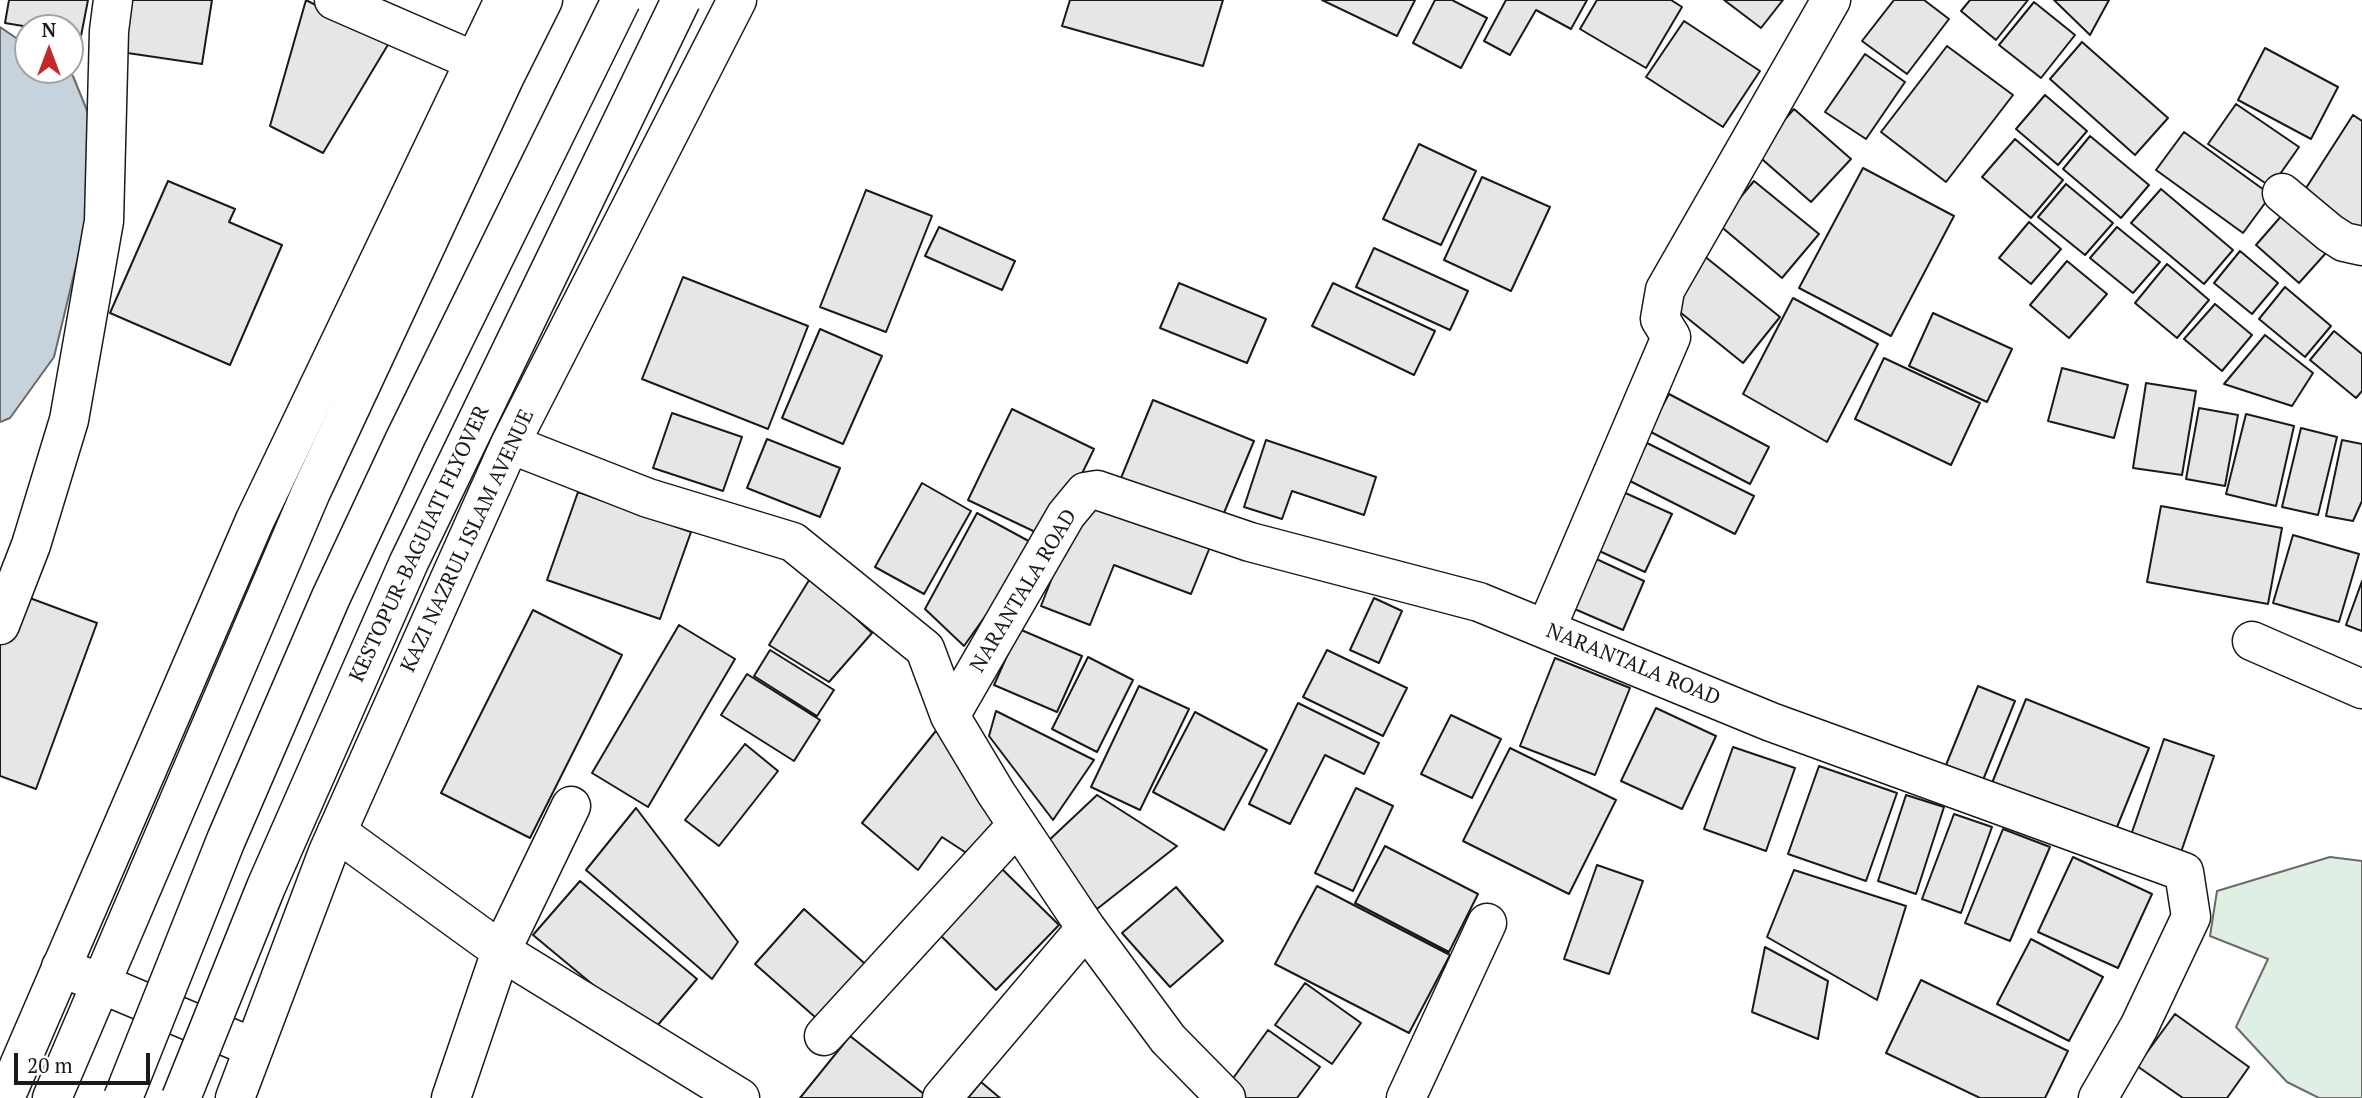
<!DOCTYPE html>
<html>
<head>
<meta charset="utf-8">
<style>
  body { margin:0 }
  #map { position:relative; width:2362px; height:1098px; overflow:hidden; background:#fff; font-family:"PT Serif",serif }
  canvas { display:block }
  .north { position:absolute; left:14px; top:14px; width:70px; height:70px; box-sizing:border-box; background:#fff; border:2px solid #a3a3a3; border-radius:50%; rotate:0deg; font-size:19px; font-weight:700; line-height:28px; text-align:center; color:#1a1a1a }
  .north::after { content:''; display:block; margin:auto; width:24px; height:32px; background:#c62828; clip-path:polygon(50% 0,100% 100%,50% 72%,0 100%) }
  .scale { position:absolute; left:14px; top:1053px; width:136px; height:32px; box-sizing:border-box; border:4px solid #1a1a1a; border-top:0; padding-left:9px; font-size:21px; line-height:24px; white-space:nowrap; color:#1a1a1a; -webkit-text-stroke:5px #fff; paint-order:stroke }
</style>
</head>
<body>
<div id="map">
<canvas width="2362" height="1098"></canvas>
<div class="north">N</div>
<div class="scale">20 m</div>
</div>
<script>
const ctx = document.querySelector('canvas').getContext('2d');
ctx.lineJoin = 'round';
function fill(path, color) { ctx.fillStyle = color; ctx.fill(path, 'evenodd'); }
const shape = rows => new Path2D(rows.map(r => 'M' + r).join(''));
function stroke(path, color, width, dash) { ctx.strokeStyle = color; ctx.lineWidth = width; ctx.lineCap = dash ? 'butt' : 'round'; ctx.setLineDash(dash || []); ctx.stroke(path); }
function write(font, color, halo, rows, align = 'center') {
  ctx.font = font + ' "PT Serif",serif'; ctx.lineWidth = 5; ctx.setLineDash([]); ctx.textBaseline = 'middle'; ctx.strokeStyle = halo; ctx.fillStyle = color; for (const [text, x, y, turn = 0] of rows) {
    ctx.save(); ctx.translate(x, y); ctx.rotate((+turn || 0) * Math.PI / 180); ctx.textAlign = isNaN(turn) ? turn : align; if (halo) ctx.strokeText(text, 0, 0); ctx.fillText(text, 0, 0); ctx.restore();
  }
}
const green = shape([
  [2330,857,2362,861,2362,1098,2319,1098,2287,1082,2236,1027,2268,959,2210,936,2217,891,2330,857]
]);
const water = shape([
  [0,27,28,46,28,70,64,70,73,76,101,145,82,241,54,357,10,418,0,422,0,27]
]);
const building = shape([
  [9,0,88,0,81,36,70,34,70,28,35,28,5,23,9,0],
  [122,0,212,0,202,64,114,51,122,0],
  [306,0,389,43,323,153,270,126,306,0],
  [1070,0,1223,0,1203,66,1062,26,1070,0],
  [1322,0,1415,0,1397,36,1322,0],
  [1435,0,1452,0,1487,18,1461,68,1413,43,1435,0],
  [1506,0,1587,0,1571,29,1536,10,1510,55,1484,41,1506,0],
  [1597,0,1671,0,1682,7,1646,68,1580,29,1597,0],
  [1724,0,1783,0,1761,28,1724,0],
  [1894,0,1924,0,1949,19,1907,74,1862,41,1894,0],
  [1970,0,2028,0,1996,40,1961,11,1970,0],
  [2054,0,2109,0,2090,35,2054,0],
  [2034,2,2075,35,2041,78,1999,45,2034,2],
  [1684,21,1760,71,1723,127,1646,77,1684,21],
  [2082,42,2168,118,2135,155,2050,79,2082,42],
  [1947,46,2013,95,1946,182,1881,132,1947,46],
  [2265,48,2338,87,2311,139,2238,100,2265,48],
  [1865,54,1905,82,1866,139,1825,112,1865,54],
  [2045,95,2087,131,2058,165,2016,129,2045,95],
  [2236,104,2299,147,2271,187,2208,144,2236,104],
  [1794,109,1851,159,1811,202,1755,153,1794,109],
  [2353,115,2362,121,2362,240,2299,199,2353,115],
  [2184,132,2271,195,2243,233,2156,170,2184,132],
  [2090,136,2149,185,2121,218,2063,169,2090,136],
  [2015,139,2063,180,2031,218,1982,177,2015,139],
  [1419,144,1476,171,1441,245,1383,219,1419,144],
  [1863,168,1954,216,1891,336,1799,288,1863,168],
  [1482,177,1550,207,1511,291,1444,260,1482,177],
  [168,181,235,209,229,222,282,245,230,365,110,313,168,181],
  [1754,181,1819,234,1782,278,1718,224,1754,181],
  [2066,184,2113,223,2085,255,2038,217,2066,184],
  [2161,189,2233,250,2204,284,2131,223,2161,189],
  [866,190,932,216,886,332,820,307,866,190],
  [2290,206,2334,244,2299,283,2256,245,2290,206],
  [2029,222,2061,249,2031,284,1999,258,2029,222],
  [939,227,1015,261,1002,290,925,256,939,227],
  [2117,227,2160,262,2133,293,2090,258,2117,227],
  [1374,248,1468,291,1450,330,1356,287,1374,248],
  [2240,251,2278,283,2252,314,2214,283,2240,251],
  [1703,255,1780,317,1743,363,1665,300,1703,255],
  [2067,261,2107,294,2069,338,2030,305,2067,261],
  [2167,264,2209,300,2177,338,2135,303,2167,264],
  [683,277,808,326,768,429,642,379,683,277],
  [1179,283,1266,319,1247,363,1160,328,1179,283],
  [1333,283,1435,331,1414,375,1312,326,1333,283],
  [2285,287,2331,326,2305,357,2259,319,2285,287],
  [1793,298,1878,344,1827,442,1743,394,1793,298],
  [2215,304,2252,335,2222,371,2184,339,2215,304],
  [1933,313,2012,349,1987,402,1909,366,1933,313],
  [820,329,882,356,843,444,782,418,820,329],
  [2334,331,2362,354,2362,391,2356,398,2310,360,2334,331],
  [2265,335,2313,373,2292,406,2224,384,2265,335],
  [1884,358,1980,403,1951,465,1855,419,1884,358],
  [2062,368,2128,385,2114,438,2048,421,2062,368],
  [2146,383,2196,391,2182,475,2133,468,2146,383],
  [1669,394,1769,447,1750,484,1649,431,1669,394],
  [1153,400,1254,441,1221,520,1121,478,1153,400],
  [2199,408,2238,415,2225,486,2186,479,2199,408],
  [1012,409,1094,449,1050,539,968,500,1012,409],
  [672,413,742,437,723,491,653,468,672,413],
  [2246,414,2294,426,2276,506,2226,494,2246,414],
  [2301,428,2337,437,2318,515,2282,507,2301,428],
  [767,439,840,468,820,517,747,488,767,439],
  [1266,440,1376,477,1364,515,1292,491,1282,519,1244,507,1266,440],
  [2342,440,2362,444,2362,501,2353,521,2326,516,2342,440],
  [1647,443,1754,496,1735,534,1628,480,1647,443],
  [922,483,971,511,924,594,875,567,922,483],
  [1621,491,1672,514,1645,572,1595,549,1621,491],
  [578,492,691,532,660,619,547,580,578,492],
  [1083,498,1210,547,1191,594,1114,565,1090,625,1041,606,1083,498],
  [2161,506,2282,528,2268,604,2147,582,2161,506],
  [977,513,1036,545,964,646,925,609,977,513],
  [2293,535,2359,554,2339,622,2273,603,2293,535],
  [1592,557,1644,581,1623,630,1570,607,1592,557],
  [811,577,872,633,829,682,769,645,811,577],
  [2362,581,2362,631,2346,625,2362,581],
  [19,594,97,623,36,789,0,776,0,645,19,594],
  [1374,598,1402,611,1379,663,1350,650,1374,598],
  [533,610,622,655,530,838,441,793,533,610],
  [679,625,735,659,648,807,592,773,679,625],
  [1019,629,1082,656,1057,712,994,685,1019,629],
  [770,650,834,690,817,716,754,676,770,650],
  [1327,650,1407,688,1383,736,1303,697,1327,650],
  [1088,657,1133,680,1097,752,1052,729,1088,657],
  [1555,658,1630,688,1595,775,1520,746,1555,658],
  [747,674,820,720,794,761,721,715,747,674],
  [1139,686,1189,709,1140,810,1091,787,1139,686],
  [1978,686,2015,701,1983,780,1946,765,1978,686],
  [2026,699,2149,748,2115,832,1992,783,2026,699],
  [1298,703,1379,743,1364,774,1325,755,1290,824,1249,804,1298,703],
  [1656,708,1716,736,1682,809,1621,781,1656,708],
  [996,711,1094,760,1053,820,989,736,996,711],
  [1195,712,1267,750,1224,830,1153,792,1195,712],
  [1451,715,1501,739,1472,798,1421,774,1451,715],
  [939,727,996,828,968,854,942,837,918,870,862,823,939,727],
  [2164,739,2214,756,2180,855,2130,838,2164,739],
  [745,744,778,771,719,846,685,820,745,744],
  [1733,747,1795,768,1766,851,1704,829,1733,747],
  [1510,748,1616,800,1569,894,1463,841,1510,748],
  [1819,766,1897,793,1866,881,1788,854,1819,766],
  [1356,788,1393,806,1353,891,1315,873,1356,788],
  [1097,795,1177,846,1097,909,1045,844,1097,795],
  [1906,795,1944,807,1916,894,1878,881,1906,795],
  [636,808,738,942,712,979,586,870,636,808],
  [1954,814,1992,827,1961,913,1922,899,1954,814],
  [2003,829,2050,847,2010,941,1965,923,2003,829],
  [1385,846,1478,894,1449,952,1355,903,1385,846],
  [2073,857,2152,894,2118,968,2038,932,2073,857],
  [1597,865,1643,881,1609,974,1564,959,1597,865],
  [1001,868,1059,925,996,990,937,932,1001,868],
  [1794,870,1906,906,1877,1000,1767,937,1794,870],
  [580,881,697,979,651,1033,533,935,580,881],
  [1317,886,1450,955,1409,1033,1275,964,1317,886],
  [1176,887,1223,941,1170,987,1122,933,1176,887],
  [804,909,873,971,824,1025,755,964,804,909],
  [2031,939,2103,977,2069,1041,1997,1004,2031,939],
  [1765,947,1828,981,1818,1039,1752,1012,1765,947],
  [1921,980,2068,1051,2045,1098,1980,1098,1886,1053,1921,980],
  [1305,983,1361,1023,1332,1064,1275,1025,1305,983],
  [2175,1014,2249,1067,2227,1098,2183,1098,2137,1066,2175,1014],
  [1268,1030,1320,1067,1297,1098,1239,1098,1226,1088,1268,1030],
  [850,1036,929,1098,800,1098,850,1036],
  [981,1082,1000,1098,968,1098,981,1082]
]);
const minor = shape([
  [334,0,474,61],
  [2282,193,2330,233,2344,242,2362,246],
  [510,444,648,498,793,542,925,649,950,716,996,793,1086,928,1168,1039,1226,1098],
  [0,625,31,545,69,420,104,221,109,31,113,0],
  [1546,629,1671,337,1660,319,1665,290,1831,0],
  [2252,641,2362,689],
  [950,716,1066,515,1085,492,1097,490,1250,542,1479,602,1771,722,2184,872,2191,917,2139,1027,2098,1098],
  [337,832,501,951,740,1098],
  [824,1036,1017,825],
  [5,1098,255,520,504,0],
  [451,1098,501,951,571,806],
  [942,1098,1086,928],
  [1406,1098,1487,923]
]);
const major = shape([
  [61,967,254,1048],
  [52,1098,311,492,505,76,543,0],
  [235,1098,328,852,510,444,737,0]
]);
const majorBridge = shape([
  [123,1098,226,840,331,597,405,439,621,0],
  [181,1098,266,887,409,562,681,0]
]);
const streetNames = [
  ["KAZI NAZRUL ISLAM AVENUE",468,541,-65],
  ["KESTOPUR-BAGUIATI FLYOVER",420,544,-65],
  ["NARANTALA ROAD",1024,591,-59],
  ["NARANTALA ROAD",1633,665,22]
];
fill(green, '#e0efe3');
stroke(green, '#6a6a6a', 2);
fill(water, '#c6d2dc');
stroke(water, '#6a6a6a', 2);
fill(building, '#e6e6e6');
stroke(building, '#1a1a1a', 2);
stroke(minor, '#1a1a1a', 41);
stroke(major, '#1a1a1a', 41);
stroke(minor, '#fff', 38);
stroke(major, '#fff', 38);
stroke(majorBridge, '#1a1a1a', 41, []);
stroke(majorBridge, '#fff', 38);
write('21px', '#1a1a1a', '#fff', streetNames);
</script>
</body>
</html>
